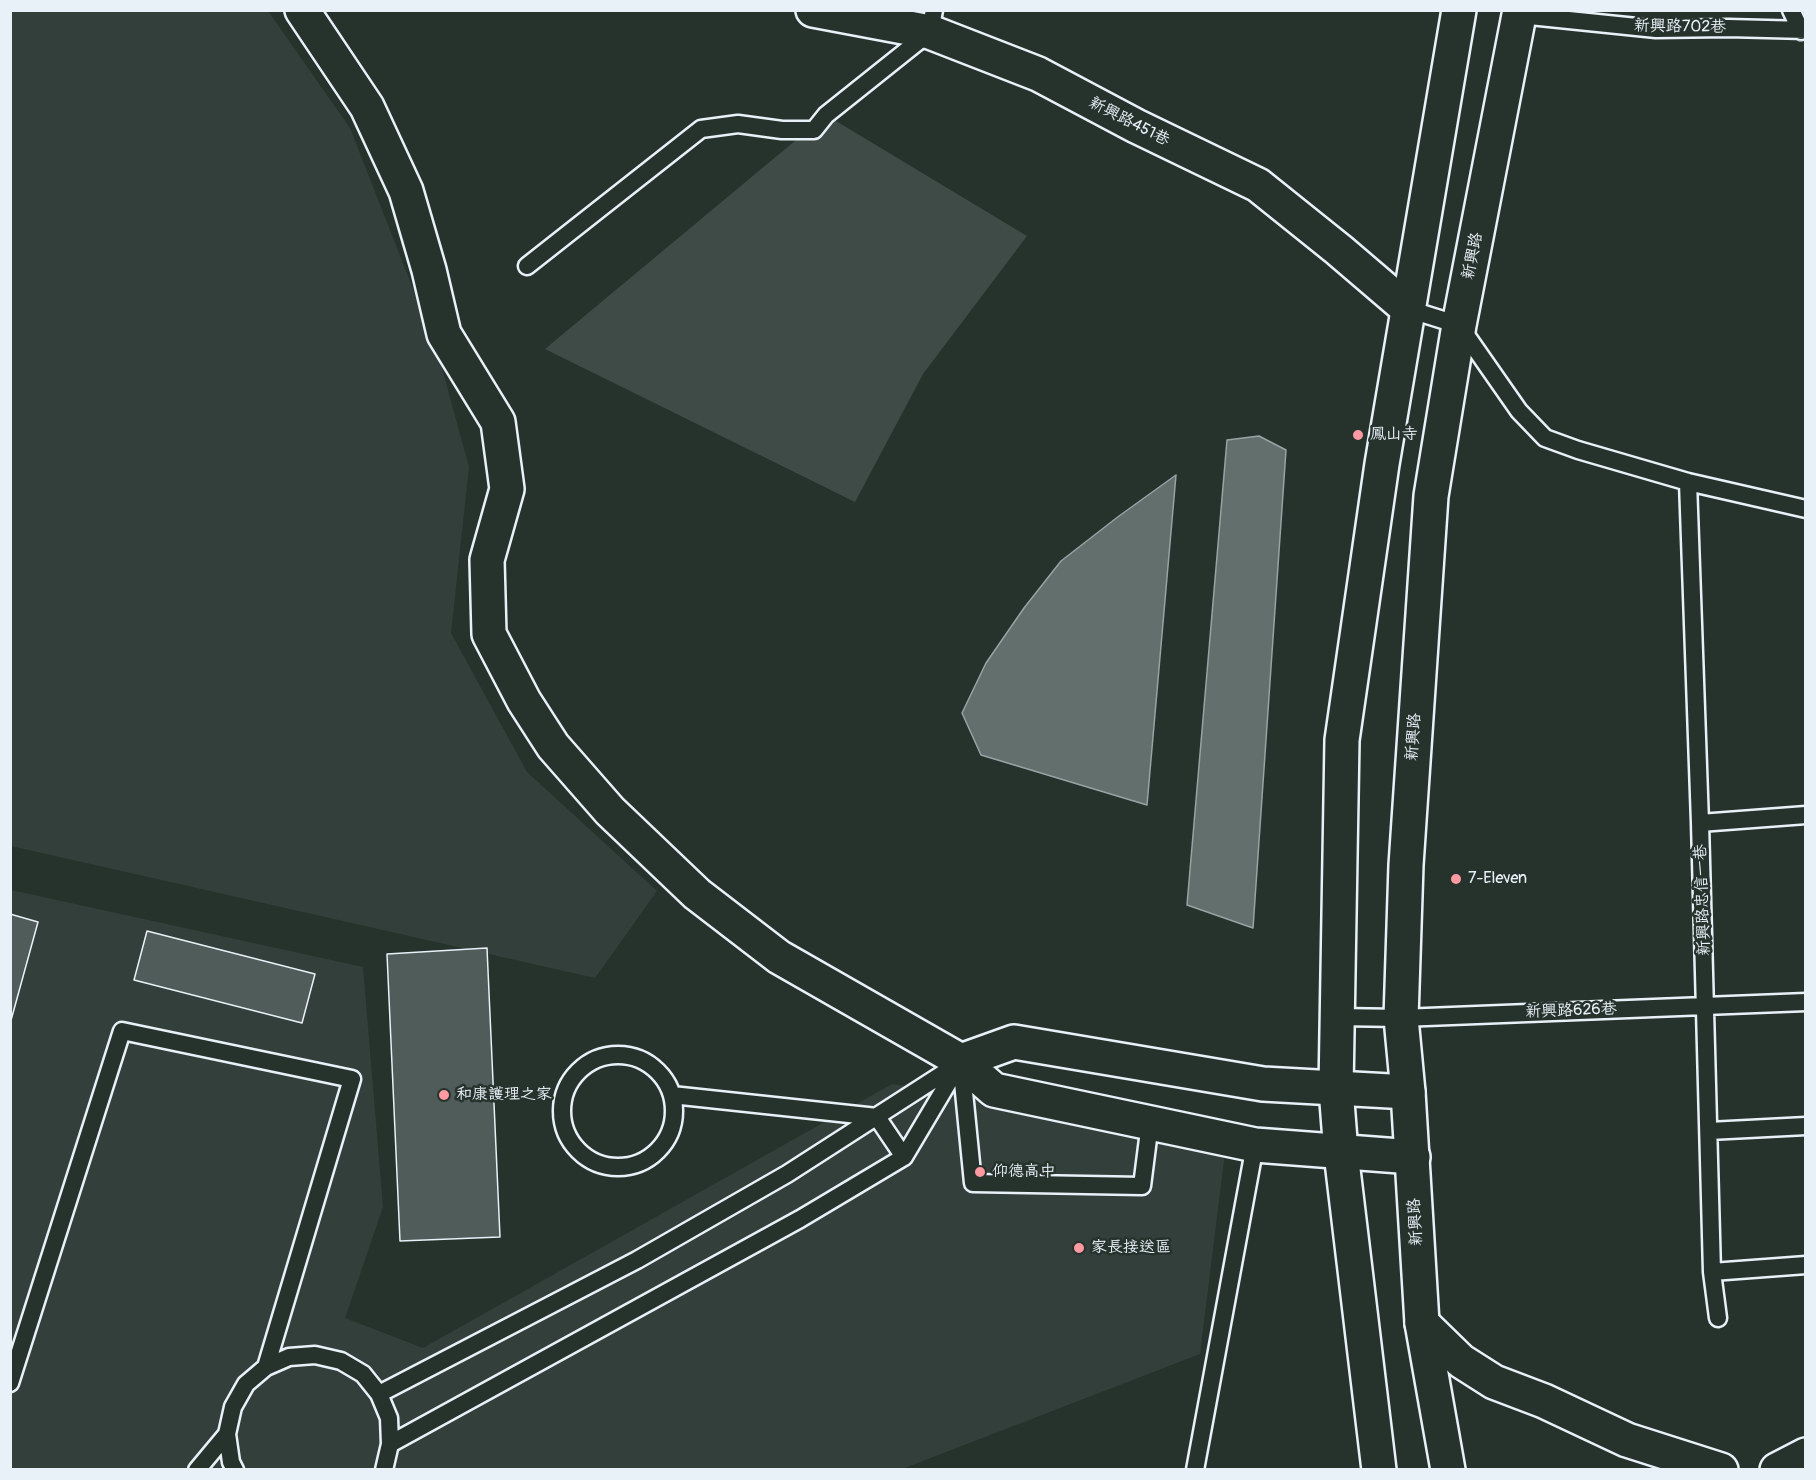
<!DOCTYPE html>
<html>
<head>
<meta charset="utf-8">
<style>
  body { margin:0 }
  #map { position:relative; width:1816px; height:1480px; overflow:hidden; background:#26332d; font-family:Pangolin,sans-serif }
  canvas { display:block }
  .frame { position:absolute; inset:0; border:12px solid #e8f1f8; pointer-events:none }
</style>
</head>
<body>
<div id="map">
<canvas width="1816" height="1480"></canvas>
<div class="frame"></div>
</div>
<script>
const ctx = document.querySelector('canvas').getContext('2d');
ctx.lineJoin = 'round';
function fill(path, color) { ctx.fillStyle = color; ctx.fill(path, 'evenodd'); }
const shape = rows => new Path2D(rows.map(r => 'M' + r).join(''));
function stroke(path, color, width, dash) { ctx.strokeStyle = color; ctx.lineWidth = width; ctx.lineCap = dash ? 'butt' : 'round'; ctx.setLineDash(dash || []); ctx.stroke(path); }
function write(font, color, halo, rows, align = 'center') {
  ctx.font = font + ' Pangolin,"LXGW WenKai TC",sans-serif'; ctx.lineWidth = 5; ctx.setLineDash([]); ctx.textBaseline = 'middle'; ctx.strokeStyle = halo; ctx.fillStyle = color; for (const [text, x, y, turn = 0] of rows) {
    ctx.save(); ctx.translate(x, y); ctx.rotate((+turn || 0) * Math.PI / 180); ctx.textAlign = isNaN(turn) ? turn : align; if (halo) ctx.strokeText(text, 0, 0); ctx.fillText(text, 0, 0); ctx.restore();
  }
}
const built = shape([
  [11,11,268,11,350,128,437,350,469,467,451,633,527,772,657,891,595,978,11,846],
  [11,890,363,967,383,1207,345,1318,423,1348,892,1084,1227,1136,1200,1354,902,1469,11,1470]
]);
const green = shape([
  [826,115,1027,236,923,374,855,502,545,349]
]);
const water = shape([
  [1259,436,1286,450,1253,928,1187,905,1227,440,1259,436],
  [1176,475,1147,805,981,755,962,713,986,663,1024,608,1061,561,1119,516,1176,475]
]);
const building = shape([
  [10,914,38,922,10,1024,10,914],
  [147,931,315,974,302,1023,134,980,147,931],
  [487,948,500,1237,400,1241,387,954,487,948]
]);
const service = shape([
  [1791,10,1801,31],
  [1520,15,1656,29,1728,28,1806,30],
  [527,266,701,129,738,124,782,130,814,130,826,115,930,32,934,10],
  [1408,309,1459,325,1519,411,1545,438,1578,450,1688,482,1806,509],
  [1688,482,1700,823,1712,1272,1718,1318],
  [1700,823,1806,815],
  [1337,1017,1401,1018,1806,1002],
  '562 1111a56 56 0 1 1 112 0a56 56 0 1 1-112 0Z',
  [961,1062,973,1183,1142,1186,1150,1123],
  [672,1095,877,1117,904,1157],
  [1709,1131,1806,1126],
  [1712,1272,1806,1265],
  [10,1383,122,1031,352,1079,266,1367],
  [379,1394,637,1260,787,1174,958,1064],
  [390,1444,800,1219,904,1157,961,1061],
  [197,1470,227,1434],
  [235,1470,231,1462,227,1434,233,1407,246,1384,266,1367,289,1357,315,1355,341,1361,363,1374,379,1394,389,1418,390,1444,384,1470],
  [1195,1470,1255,1145]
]);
const minor = shape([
  [302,10,367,107,406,191,429,270,444,334,498,422,507,489,487,560,489,634,524,701,553,746,610,811,697,894,779,957,961,1061,994,1090,1255,1145,1413,1157],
  [813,10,930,32,1038,74,1136,126,1258,185,1339,250,1408,309],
  [961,1061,1014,1042,1263,1084,1408,1092]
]);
const tertiary = shape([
  [1422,1323,1461,1361,1494,1382,1544,1401,1627,1440,1721,1470],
  [1777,1470,1806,1455]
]);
const primary = shape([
  [1379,1470,1341,1153,1336,1089,1342,740,1382,464,1459,10],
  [1448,1470,1422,1323,1408,1092,1401,1018,1406,865,1431,496,1459,325,1520,10]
]);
const markers = [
  [1358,435,6,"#ff9aa2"],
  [1456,879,6,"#ff9aa2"],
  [444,1095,6,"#ff9aa2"],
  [980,1172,6,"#ff9aa2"],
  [1079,1248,6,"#ff9aa2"]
];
const streetNames = [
  ["新興路702巷",1680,27,1],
  ["新興路451巷",1129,122,27],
  ["新興路",1473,256,-79],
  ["新興路",1414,737,-86],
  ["新興路忠信一巷",1703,900,-92],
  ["新興路626巷",1571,1011,-2],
  ["新興路",1416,1222,-93]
];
const poiNames = [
  ["鳳山寺",1370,435],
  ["7-Eleven",1468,879],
  ["和康護理之家",456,1095],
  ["仰德高中",992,1172],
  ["家長接送區",1091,1248]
];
fill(built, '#333f3a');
fill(green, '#3e4b47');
fill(water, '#636f6d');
stroke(water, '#98a3a5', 1.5);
fill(building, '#505c59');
stroke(building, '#e8f1f8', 1.5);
stroke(service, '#e8f1f8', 21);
stroke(minor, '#e8f1f8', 38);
stroke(tertiary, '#e8f1f8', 38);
stroke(primary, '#e8f1f8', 38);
stroke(service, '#26332d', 16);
stroke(minor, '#26332d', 33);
stroke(tertiary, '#26332d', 33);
stroke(primary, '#26332d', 33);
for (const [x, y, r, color] of markers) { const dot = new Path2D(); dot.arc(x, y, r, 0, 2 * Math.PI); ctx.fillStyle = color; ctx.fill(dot); stroke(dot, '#26332d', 2); }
write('16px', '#e8f1f8', '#26332d', streetNames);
write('16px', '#e8f1f8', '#26332d', poiNames, 'left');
</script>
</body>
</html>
